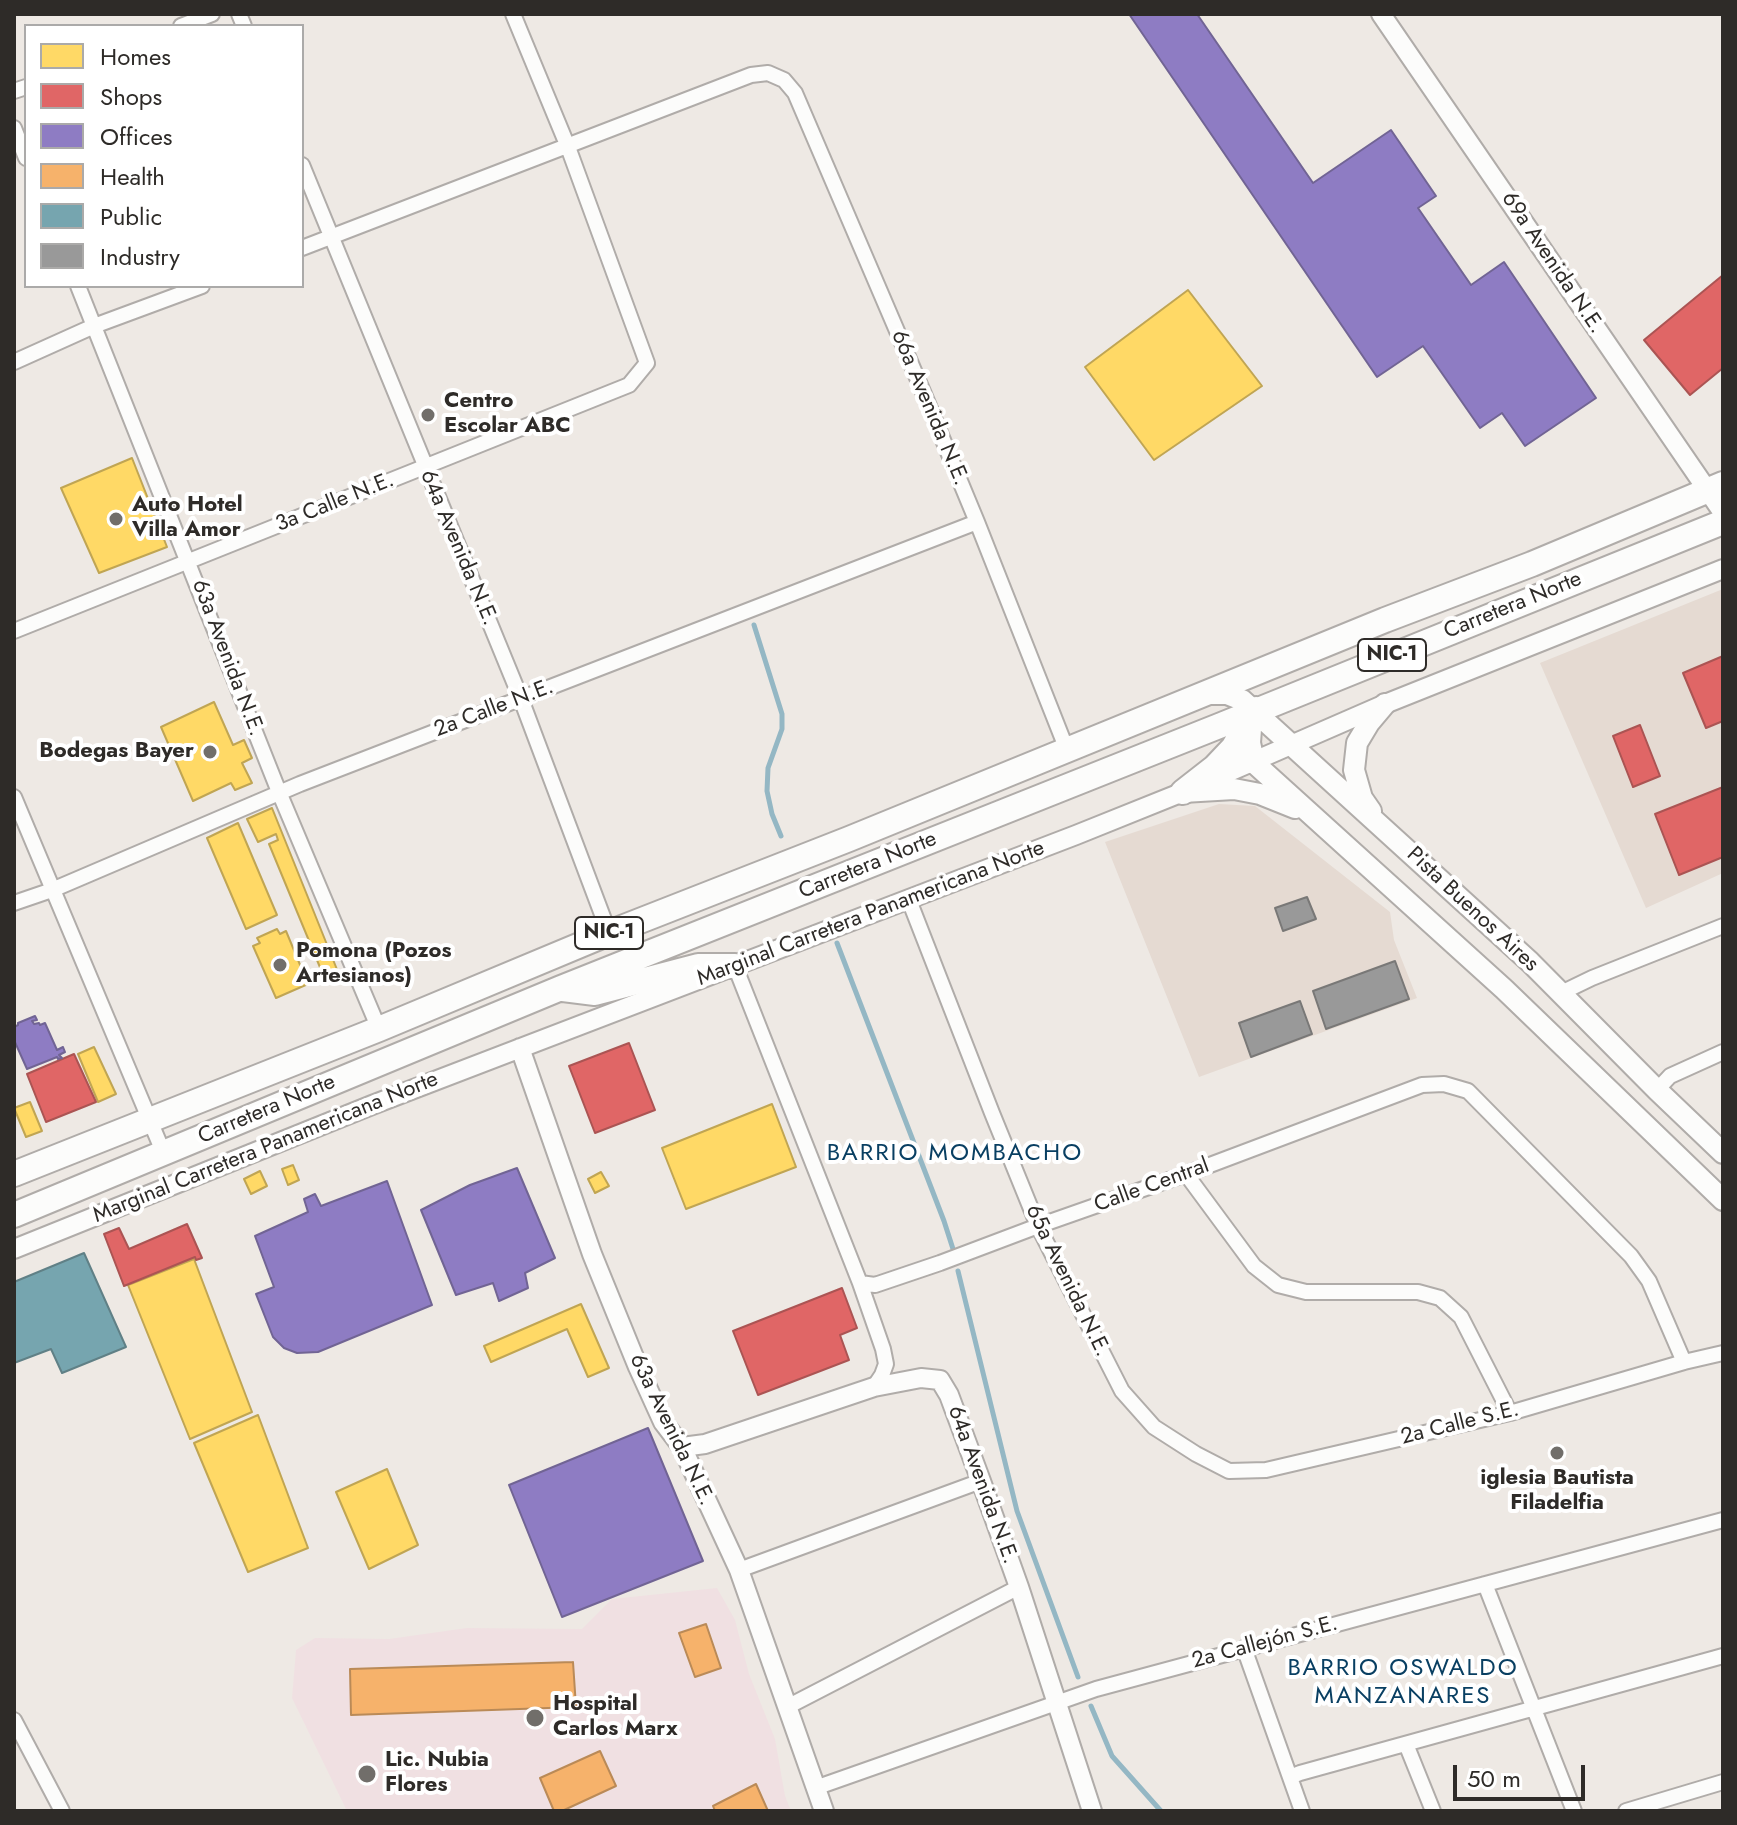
<!DOCTYPE html>
<html>
<head>
<meta charset="utf-8">
<style>
  body { margin:0 }
  #map { position:relative; width:1737px; height:1825px; overflow:hidden; background:#eee9e4; font-family:Jost,sans-serif }
  canvas { display:block }
  .frame { position:absolute; inset:0; border:16px solid #2e2b28; pointer-events:none }
  .legend { position:absolute; left:24px; top:24px; width:280px; height:264px; box-sizing:border-box; background:#fff; border:2px solid #abaaa9; margin:0; padding:10px 14px; list-style:none; font-size:24px; color:#2e2b28 }
  .legend li { display:flex; align-items:center; gap:16px; height:40px }
  .legend b { width:40px; border:2px solid #abaaa9 }
  .scale { position:absolute; left:1453px; top:1765px; width:132px; height:36px; box-sizing:border-box; border:4px solid #2e2b28; border-top:0; padding-left:10px; font-size:24px; line-height:28px; white-space:nowrap; color:#2e2b28; -webkit-text-stroke:6px #fff; paint-order:stroke }
</style>
</head>
<body>
<div id="map">
<canvas width="1737" height="1825"></canvas>
<div class="frame"></div>
<ul class="legend">
<li><b style="height:22px;background:#ffd966"></b>Homes</li>
<li><b style="height:22px;background:#e06666"></b>Shops</li>
<li><b style="height:22px;background:#8e7cc3"></b>Offices</li>
<li><b style="height:22px;background:#f6b26b"></b>Health</li>
<li><b style="height:22px;background:#76a5af"></b>Public</li>
<li><b style="height:22px;background:#999"></b>Industry</li>
</ul>
<div class="scale">50 m</div>
</div>
<script>
const ctx = document.querySelector('canvas').getContext('2d');
ctx.lineJoin = 'round';
function fill(path, color) { ctx.fillStyle = color; ctx.fill(path, 'evenodd'); }
const shape = rows => new Path2D(rows.map(r => 'M' + r).join(''));
function stroke(path, color, width, dash) { ctx.strokeStyle = color; ctx.lineWidth = width; ctx.lineCap = dash ? 'butt' : 'round'; ctx.setLineDash(dash || []); ctx.stroke(path); }
function write(font, color, halo, rows, align = 'center') {
  ctx.font = font + ' Jost,sans-serif'; ctx.lineWidth = 8; ctx.setLineDash([]); ctx.textBaseline = 'middle'; ctx.strokeStyle = halo; ctx.fillStyle = color; for (const [text, x, y, turn = 0] of rows) {
    ctx.save(); ctx.translate(x, y); ctx.rotate((+turn || 0) * Math.PI / 180); ctx.textAlign = isNaN(turn) ? turn : align; if (halo) ctx.strokeText(text, 0, 0); ctx.fillText(text, 0, 0); ctx.restore();
  }
}
const built = shape([
  [1723,589,1723,873,1646,908,1540,663],
  [1219,804,1255,806,1390,912,1394,940,1417,998,1199,1077,1105,842]
]);
const medical = shape([
  [717,1588,735,1620,749,1674,775,1739,785,1796,791,1811,347,1811,292,1698,296,1650,315,1638,389,1639,467,1628,582,1629,612,1599]
]);
const homes = shape([
  [1188,290,1262,386,1154,460,1085,367,1188,290],
  [132,458,167,547,99,573,61,488,132,458],
  [214,702,233,745,244,740,252,758,242,763,252,783,235,790,231,783,193,801,161,727,214,702],
  [272,808,338,972,324,977,269,844,278,840,276,834,258,842,247,819,272,808],
  [238,823,277,915,246,929,207,838,238,823],
  [277,929,280,934,286,931,308,984,276,998,253,946,260,943,257,938,277,929],
  [94,1047,116,1094,98,1102,78,1054,94,1047],
  [30,1102,42,1131,26,1137,14,1108,30,1102],
  [772,1104,796,1167,686,1209,662,1148,772,1104],
  [293,1165,299,1180,288,1185,282,1169,293,1165],
  [260,1171,267,1186,251,1194,244,1179,260,1171],
  [601,1172,609,1186,595,1193,588,1179,601,1172],
  [194,1259,252,1412,190,1439,128,1285,194,1259],
  [581,1304,609,1368,588,1377,567,1329,491,1362,484,1346,581,1304],
  [258,1415,308,1548,248,1572,194,1443,258,1415],
  [387,1469,418,1545,369,1569,336,1492,387,1469]
]);
const shops = shape([
  [1723,275,1723,368,1690,395,1644,340,1723,275],
  [1723,656,1723,721,1706,728,1683,673,1723,656],
  [1640,725,1660,776,1633,787,1613,736,1640,725],
  [1723,787,1723,857,1679,875,1655,814,1723,787],
  [629,1043,655,1110,595,1133,569,1066,629,1043],
  [74,1054,96,1102,46,1122,27,1074,74,1054],
  [187,1224,202,1258,196,1260,195,1257,124,1286,104,1234,119,1228,129,1249,187,1224],
  [842,1288,857,1328,840,1335,849,1360,758,1395,733,1331,842,1288]
]);
const offices = shape([
  [1129,14,1197,14,1313,183,1391,130,1436,196,1418,208,1471,285,1504,262,1596,398,1525,446,1502,413,1480,428,1423,346,1377,377,1129,14],
  [35,1016,37,1020,32,1021,34,1024,39,1023,40,1025,45,1023,57,1050,63,1047,65,1052,59,1055,62,1058,58,1059,57,1057,27,1069,14,1040,14,1027,18,1025,18,1023,35,1016],
  [517,1168,555,1258,525,1273,528,1288,499,1301,493,1283,456,1295,421,1210,470,1185,517,1168],
  [387,1181,432,1305,318,1352,297,1353,284,1348,273,1337,256,1294,274,1287,255,1236,308,1212,304,1199,315,1194,321,1206,387,1181],
  [648,1428,703,1561,562,1617,509,1485,648,1428]
]);
const health = shape([
  [706,1624,721,1668,695,1677,679,1633,706,1624],
  [573,1662,576,1707,351,1715,350,1669,573,1662],
  [600,1751,616,1786,562,1811,554,1811,540,1778,600,1751],
  [756,1784,768,1811,715,1811,713,1806,756,1784]
]);
const public = shape([
  [84,1253,126,1347,62,1373,51,1349,14,1363,14,1282,84,1253]
]);
const industry = shape([
  [1307,897,1316,919,1283,931,1275,908,1307,897],
  [1395,961,1409,999,1326,1029,1313,991,1395,961],
  [1300,1001,1312,1034,1251,1057,1239,1023,1300,1001]
]);
const stream = shape([
  [754,625,782,714,782,729,768,768,767,791,772,814,781,836],
  [837,943,944,1221,953,1249],
  [958,1271,1017,1511,1078,1677],
  [1091,1706,1112,1756,1161,1811]
]);
const minor = shape([
  [239,14,244,26],
  [181,26,212,14],
  [14,91,26,87],
  [14,128,26,158],
  [302,165,521,699,609,933],
  [302,248,751,75,768,73,784,80,795,93,924,394,977,522,1067,750],
  [78,286,279,792,379,1029],
  [14,362,94,326,202,286],
  [14,631,629,385,647,363,568,147,513,14],
  [14,797,164,1154],
  [909,900,992,1113,1038,1226,1122,1391,1154,1427,1196,1454,1229,1471,1266,1470,1510,1413,1684,1362,1723,1353],
  [14,903,52,890,300,784,977,522],
  [735,966,860,1283,883,1349,886,1364,882,1375,874,1387],
  [1561,993,1592,978,1723,926],
  [1657,1090,1670,1076,1723,1052],
  [1186,1174,1254,1266,1278,1285,1306,1292,1418,1292,1440,1298,1461,1317,1510,1413],
  [860,1283,875,1285,940,1263,1038,1226,1186,1174,1422,1085,1444,1084,1468,1091,1631,1256,1649,1281,1684,1362],
  [739,1570,981,1481],
  [1485,1584,1574,1811],
  [1244,1648,1302,1811],
  [787,1707,1019,1587],
  [14,1720,62,1811],
  [1406,1744,1433,1811],
  [1290,1777,1300,1773,1723,1656],
  [815,1788,1096,1689,1723,1520],
  [1626,1811,1723,1782]
]);
const tertiary = shape([
  [1381,14,1723,513],
  [520,1048,592,1254,638,1367,663,1422,682,1447,739,1570,824,1811],
  [14,1249,372,1105,1076,835,1183,792,1385,704,1723,569],
  [682,1447,705,1444,874,1387,921,1378,940,1380,949,1395,981,1481,1019,1587,1092,1811]
]);
const secondary = shape([
  [1205,694,1227,694,1242,700,1530,962,1657,1090,1723,1153],
  [1252,761,1504,989,1723,1200],
  [1183,792,1234,789,1260,794,1295,808],
  [1371,811,1362,798,1354,770,1357,743,1369,723,1385,704]
]);
const trunk = shape([
  [1251,721,1249,729,1248,743,1252,761],
  [1183,792,1215,767,1233,748,1256,709],
  [563,989,595,993,698,966,735,966],
  [14,1174,379,1029,609,933,849,839,1385,620,1532,564,1723,484],
  [14,1215,561,988,1219,726,1723,522]
]);
const markers = [
  [428,415,8,"#716e6a"],
  [116,519,8,"#716e6a"],
  [210,752,8,"#716e6a"],
  [280,965,8,"#716e6a"],
  [1557,1453,8,"#716e6a"],
  [535,1718,10,"#716e6a"],
  [367,1774,10,"#716e6a"]
];
const shields = [
  [1392,655,68],
  [609,933,68]
];
const shieldNames = [
  ["NIC-1",1392,655],
  ["NIC-1",609,933]
];
const streetNames = [
  ["69a Avenida N.E.",1552,263,56],
  ["66a Avenida N.E.",929,408,67],
  ["3a Calle N.E.",335,503,-22],
  ["64a Avenida N.E.",458,548,67],
  ["Carretera Norte",1513,606,-22],
  ["63a Avenida N.E.",227,658,69],
  ["2a Calle N.E.",494,709,-21],
  ["Carretera Norte",868,866,-22],
  ["Pista Buenos Aires",1472,910,43],
  ["Marginal Carretera Panamericana Norte",871,914,-21],
  ["Carretera Norte",267,1110,-23],
  ["Marginal Carretera Panamericana Norte",266,1148,-22],
  ["Calle Central",1152,1186,-20],
  ["65a Avenida N.E.",1067,1281,64],
  ["2a Calle S.E.",1460,1424,-14],
  ["63a Avenida N.E.",671,1430,64],
  ["64a Avenida N.E.",982,1485,70],
  ["2a Callejón S.E.",1265,1643,-15]
];
const poiNames = [
  ["Centro",444,402],
  ["Escolar ABC",444,427],
  ["Auto Hotel",132,506],
  ["Villa Amor",132,531],
  ["Bodegas Bayer",194,752,"right"],
  ["Pomona (Pozos",296,952],
  ["Artesianos)",296,977],
  ["iglesia Bautista",1557,1479,"center"],
  ["Filadelfia",1557,1504,"center"],
  ["Hospital",553,1705],
  ["Carlos Marx",553,1730],
  ["Lic. Nubia",385,1761],
  ["Flores",385,1786]
];
const neighbourhoodNames = [
  ["BARRIO MOMBACHO",955,1154],
  ["BARRIO OSWALDO",1403,1669],
  ["MANZANARES",1403,1697]
];
fill(built, '#e5dad2');
fill(medical, '#f0e0e2');
fill(homes, '#ffd966');
stroke(homes, '#c0a553', 2);
fill(shops, '#e06666');
stroke(shops, '#ab5453', 2);
fill(offices, '#8e7cc3');
stroke(offices, '#716494', 2);
fill(health, '#f6b26b');
stroke(health, '#ba8a57', 2);
fill(public, '#76a5af');
stroke(public, '#608086', 2);
fill(industry, '#999');
stroke(industry, '#797877', 2);
stroke(stream, '#94b7c4', 5);
stroke(minor, '#b0aca9', 18);
stroke(tertiary, '#b0aca9', 22);
stroke(secondary, '#b0aca9', 24);
stroke(trunk, '#b0aca9', 28);
stroke(minor, '#fcfcfb', 14);
stroke(tertiary, '#fcfcfb', 18);
stroke(secondary, '#fcfcfb', 20);
stroke(trunk, '#fcfcfb', 24);
for (const [x, y, r, color] of markers) { const dot = new Path2D(); dot.arc(x, y, r, 0, 2 * Math.PI); ctx.fillStyle = color; ctx.fill(dot); stroke(dot, '#fff', 3); }
for (const [x, y, w] of shields) { const box = new Path2D(); box.roundRect(x - w / 2, y - 16, w, 32, 6); ctx.fillStyle = '#fff'; ctx.fill(box); stroke(box, '#2e2b28', 2); }
write('bold 20px', '#2e2b28', null, shieldNames);
write('22px', '#2e2b28', '#fff', streetNames);
write('bold 22px', '#2e2b28', '#fff', poiNames, 'left');
ctx.letterSpacing = '2px';
write('24px', '#093f62', '#fff', neighbourhoodNames);
ctx.letterSpacing = '0px';
</script>
</body>
</html>
